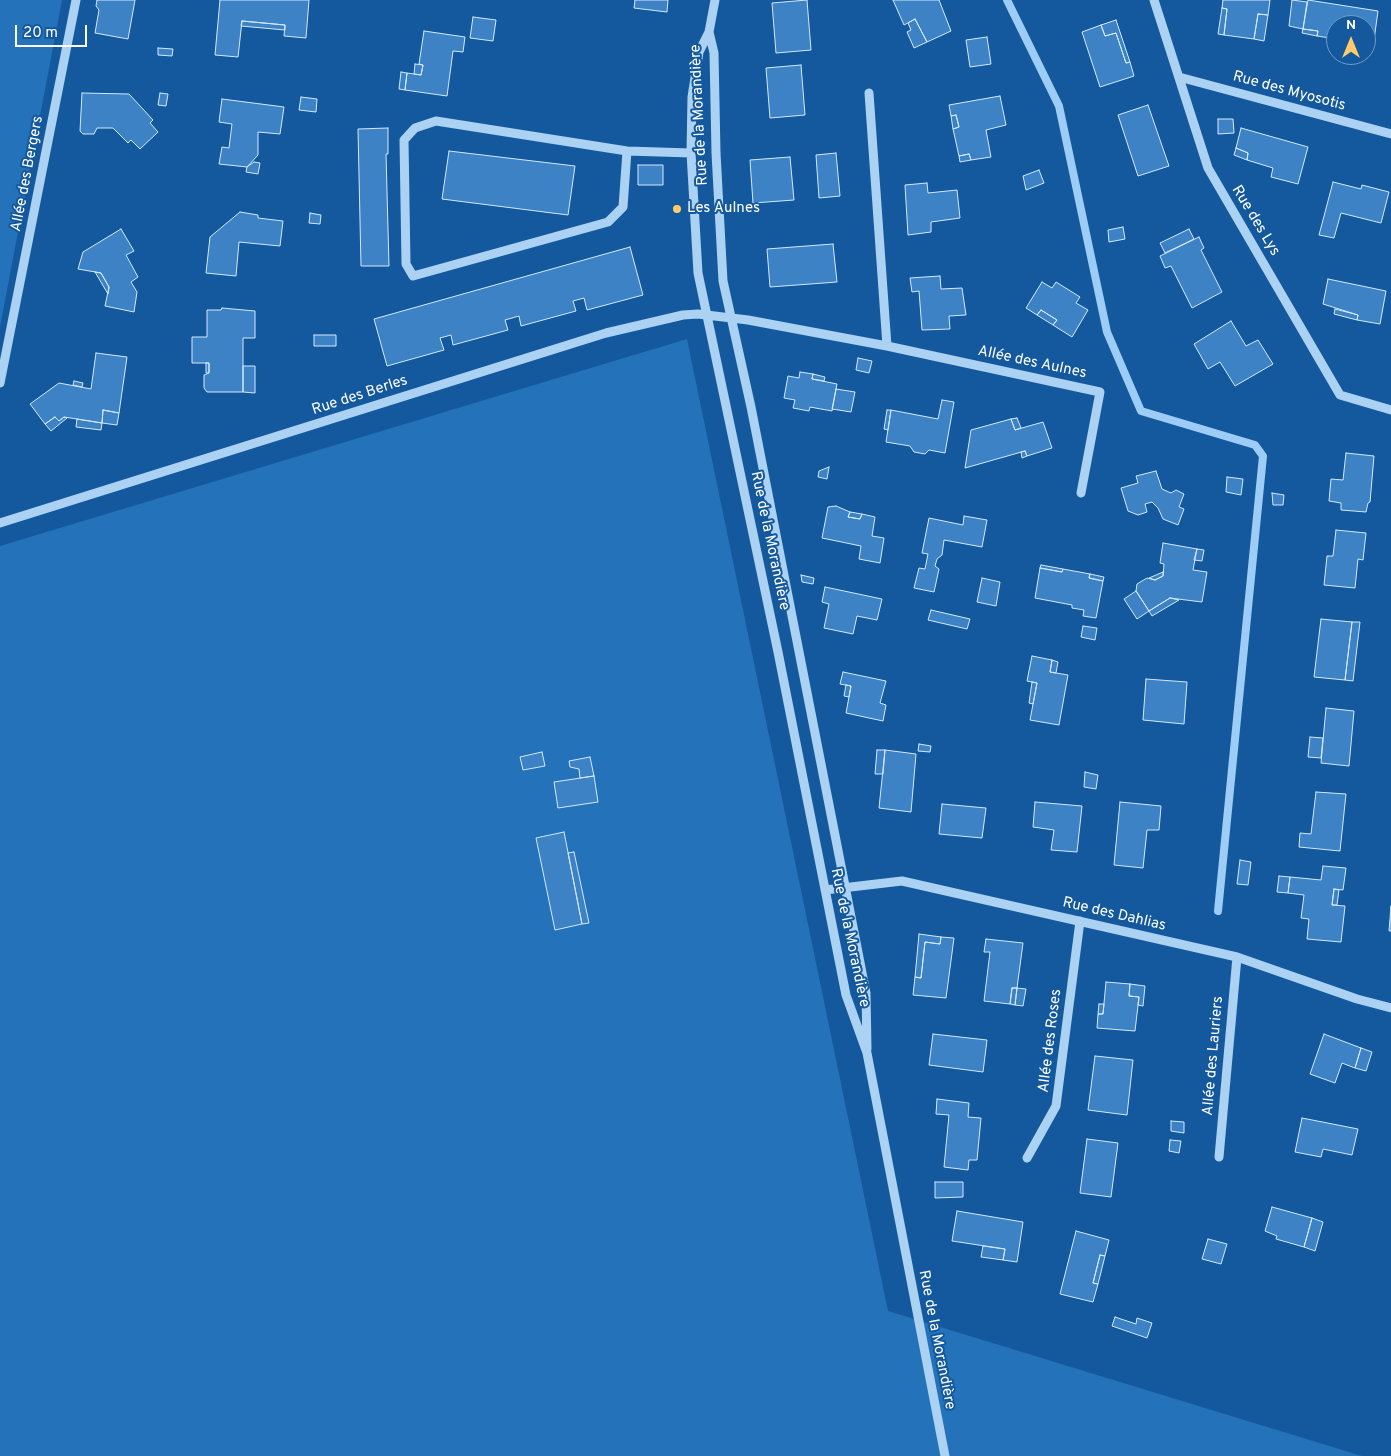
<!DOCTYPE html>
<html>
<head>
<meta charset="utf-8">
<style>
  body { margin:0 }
  #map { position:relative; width:1391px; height:1456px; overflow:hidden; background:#14599d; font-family:Overpass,sans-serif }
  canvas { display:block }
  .north { position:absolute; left:1326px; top:15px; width:50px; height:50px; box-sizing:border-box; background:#14599d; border:1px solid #729bc4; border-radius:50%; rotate:0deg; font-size:14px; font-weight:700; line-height:20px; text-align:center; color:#fff }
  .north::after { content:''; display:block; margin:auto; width:18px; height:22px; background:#ffcb6d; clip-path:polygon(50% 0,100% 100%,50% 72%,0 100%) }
  .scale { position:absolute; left:15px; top:25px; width:72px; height:22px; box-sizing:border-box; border:2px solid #fff; border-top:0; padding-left:6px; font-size:15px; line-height:18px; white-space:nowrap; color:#fff; -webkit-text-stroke:4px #14599d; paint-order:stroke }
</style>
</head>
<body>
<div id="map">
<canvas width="1391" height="1456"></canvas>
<div class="north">N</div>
<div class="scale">20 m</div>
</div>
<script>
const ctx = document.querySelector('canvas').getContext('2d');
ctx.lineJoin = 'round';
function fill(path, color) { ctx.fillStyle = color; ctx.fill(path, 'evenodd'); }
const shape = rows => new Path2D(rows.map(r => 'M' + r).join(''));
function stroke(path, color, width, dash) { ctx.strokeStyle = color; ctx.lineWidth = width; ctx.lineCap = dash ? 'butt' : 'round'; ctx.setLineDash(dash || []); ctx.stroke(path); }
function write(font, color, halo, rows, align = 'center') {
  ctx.font = font + ' Overpass,sans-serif'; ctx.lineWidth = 4; ctx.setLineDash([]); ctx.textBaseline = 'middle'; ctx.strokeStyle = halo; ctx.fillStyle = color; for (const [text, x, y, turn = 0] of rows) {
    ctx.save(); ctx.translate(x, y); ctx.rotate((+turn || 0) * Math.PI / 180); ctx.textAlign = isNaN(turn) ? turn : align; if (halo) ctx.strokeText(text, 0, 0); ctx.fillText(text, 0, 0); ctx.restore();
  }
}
const green = shape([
  [0,0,62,0,0,327],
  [687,339,888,1311,1362,1456,0,1456,0,546]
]);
const stream = shape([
  [1007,0,1059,106,1107,332,1141,411,1255,445,1263,456,1218,911]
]);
const building = shape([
  [97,0,135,0,128,39,95,33,99,10,96,6,97,0],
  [220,0,309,0,306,38,284,36,285,25,242,21,238,57,215,55,220,0],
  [635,0,668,0,667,12,634,8,635,0],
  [807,0,811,50,776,53,772,3,807,0],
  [893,0,939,0,951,31,927,42,915,19,904,25,893,0],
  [1223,0,1270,0,1268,15,1258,14,1254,39,1224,35,1227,9,1222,8,1223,0],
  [1292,0,1307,2,1303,29,1289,26,1292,0],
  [1308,0,1378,11,1374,40,1366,39,1366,25,1336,25,1336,39,1317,36,1318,31,1303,29,1308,0],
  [1222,8,1227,9,1224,35,1218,34,1222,8],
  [1258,14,1268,15,1264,41,1254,39,1258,14],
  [473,17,496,20,493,41,470,38,473,17],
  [915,19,927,42,914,48,907,32,911,30,908,23,915,19],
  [1116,20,1130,62,1126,63,1116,33,1105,36,1101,25,1116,20],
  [242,21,285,25,285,30,241,26,242,21],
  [1101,25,1105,36,1116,33,1126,63,1130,62,1134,76,1100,87,1082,32,1101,25],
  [1303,29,1318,31,1317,36,1302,33,1303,29],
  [424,31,465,37,463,52,453,51,447,96,405,90,407,73,421,75,423,65,419,64,424,31],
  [987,37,991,64,970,67,966,40,987,37],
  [158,48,173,49,172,56,158,55,158,48],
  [415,64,423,65,421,75,414,74,415,64],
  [801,65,805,115,770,118,766,68,801,65],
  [401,72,407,73,405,90,399,89,401,72],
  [82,93,129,94,153,120,150,123,158,132,140,149,131,140,128,143,113,128,97,128,94,134,83,134,80,131,82,93],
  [160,93,168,94,166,106,158,105,160,93],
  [1000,96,1006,125,986,130,991,157,971,160,969,154,959,156,953,129,959,127,956,115,951,116,949,105,1000,96],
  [301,97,317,99,316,112,299,110,301,97],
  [222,99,284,107,280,134,258,132,258,155,247,167,219,164,222,147,229,148,232,124,219,122,222,99],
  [1148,105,1169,166,1138,176,1118,115,1148,105],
  [956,115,959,127,953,129,951,116,956,115],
  [1218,119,1233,119,1234,133,1218,134,1218,119],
  [388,128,388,154,386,154,389,266,361,266,358,129,388,128],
  [1241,128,1308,147,1298,184,1271,177,1273,168,1247,160,1248,153,1236,148,1241,128],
  [1236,148,1248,153,1247,160,1234,155,1236,148],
  [449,151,575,166,568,215,442,199,449,151],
  [836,153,840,196,819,198,816,155,836,153],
  [969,154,971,160,960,162,959,156,969,154],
  [790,157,794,200,753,203,750,160,790,157],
  [254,162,260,163,258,174,246,172,247,167,254,162],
  [638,165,663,165,663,185,638,185,638,165],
  [1039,170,1044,183,1026,190,1023,176,1039,170],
  [1333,182,1361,189,1362,185,1389,192,1381,223,1341,213,1334,238,1319,235,1333,182],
  [927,183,928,193,957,190,960,218,931,222,931,232,908,235,905,185,927,183],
  [240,212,258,215,258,218,283,221,280,246,239,242,236,276,206,273,210,237,240,212],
  [310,213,321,215,320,224,309,223,310,213],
  [1123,227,1125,239,1109,242,1108,230,1123,227],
  [121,229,134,251,126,255,138,277,131,282,137,292,134,312,105,306,109,287,101,273,78,269,83,252,121,229],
  [1189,229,1194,239,1165,253,1160,243,1189,229],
  [1199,237,1204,248,1201,250,1222,292,1192,308,1171,266,1165,268,1160,256,1199,237],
  [833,244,837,282,770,287,767,249,833,244],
  [630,247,643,295,587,310,584,298,573,301,576,311,521,326,519,316,505,320,508,330,453,345,451,335,440,338,444,350,387,366,374,319,630,247],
  [95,272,101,273,109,287,108,294,95,272],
  [940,276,941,289,962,288,966,315,949,316,950,329,922,330,919,291,912,292,910,278,940,276],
  [1328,279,1386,291,1380,324,1357,320,1358,315,1323,304,1328,279],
  [1042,282,1052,288,1056,282,1080,297,1076,303,1088,310,1072,337,1053,325,1057,320,1041,310,1037,315,1026,308,1042,282],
  [222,308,255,311,255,338,243,338,243,392,207,392,204,388,204,375,209,373,209,363,192,363,192,337,207,337,207,310,221,310,222,308],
  [1335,309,1358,315,1357,320,1334,314,1335,309],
  [1041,310,1057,320,1053,325,1037,315,1041,310],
  [1231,321,1246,346,1258,340,1273,364,1235,386,1220,362,1208,369,1194,344,1231,321],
  [314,335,336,335,336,346,314,346,314,335],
  [96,353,127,357,119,413,103,410,102,423,64,417,59,421,55,417,45,424,30,404,59,383,91,389,96,353],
  [858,358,872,361,869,373,856,370,858,358],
  [206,363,209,363,209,373,206,373,206,363],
  [243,366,255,366,255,393,243,392,243,366],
  [800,372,813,374,812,379,837,384,832,411,810,407,809,411,793,408,795,400,784,398,788,376,799,378,800,372],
  [813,374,825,377,824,381,812,379,813,374],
  [74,381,83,383,82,387,73,385,74,381],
  [836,389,855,392,851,412,832,409,836,389],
  [942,400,954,402,945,453,929,450,925,454,914,452,910,446,886,442,891,410,938,419,942,400],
  [103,410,119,413,117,425,102,423,103,410],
  [887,410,891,410,888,430,884,429,887,410],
  [55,417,59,421,64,417,67,418,51,431,45,424,55,417],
  [1017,418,1021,428,1015,430,1011,419,1017,418],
  [77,419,102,423,101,430,76,427,77,419],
  [1011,419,1015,430,1043,422,1052,448,1027,456,1025,451,965,468,971,430,1011,419],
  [1025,451,1027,456,1022,458,1021,452,1025,451],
  [1346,453,1374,456,1370,502,1368,503,1366,512,1341,510,1341,503,1329,501,1331,479,1343,480,1346,453],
  [829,467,827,479,818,477,819,471,829,467],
  [1156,471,1162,489,1171,493,1176,490,1184,494,1179,507,1184,509,1178,525,1163,519,1158,508,1152,502,1145,504,1147,512,1138,515,1128,511,1121,488,1138,483,1136,476,1156,471],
  [1227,477,1243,479,1241,495,1226,492,1227,477],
  [1272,493,1284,495,1283,505,1273,505,1272,493],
  [836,506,850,512,848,517,860,519,862,514,875,517,872,536,884,538,880,563,859,559,861,546,822,538,828,507,836,506],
  [850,512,862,514,860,519,848,517,850,512],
  [964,516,987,520,982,547,944,540,942,555,937,559,935,566,939,569,934,592,914,588,919,568,925,569,928,554,922,553,929,518,963,525,964,516],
  [1336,530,1366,533,1363,560,1358,559,1355,588,1324,585,1327,556,1333,556,1336,530],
  [1163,543,1197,549,1193,570,1207,572,1202,602,1170,598,1149,611,1136,591,1137,584,1147,578,1155,580,1163,576,1164,564,1160,563,1163,543],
  [1197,549,1204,550,1202,561,1194,560,1197,549],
  [1041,565,1063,569,1062,572,1040,568,1041,565],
  [1040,568,1062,572,1063,569,1090,574,1089,578,1103,581,1096,618,1083,616,1084,610,1072,608,1072,605,1035,598,1040,568],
  [1163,572,1163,576,1155,580,1149,578,1163,572],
  [1090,574,1104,577,1103,581,1089,578,1090,574],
  [801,575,814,578,813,584,802,582,801,575],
  [982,578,1000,582,996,606,977,602,982,578],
  [825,587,882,599,877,620,857,616,853,634,824,628,829,604,822,602,825,587],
  [1136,591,1149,611,1137,619,1124,599,1136,591],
  [1170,598,1179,600,1152,616,1149,611,1170,598],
  [931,610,970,619,967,629,928,620,931,610],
  [1321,619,1352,622,1345,680,1314,677,1321,619],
  [1352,622,1360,622,1353,681,1345,680,1352,622],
  [1083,626,1097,628,1095,640,1081,637,1083,626],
  [1032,656,1052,660,1050,672,1068,675,1059,725,1030,720,1037,683,1027,681,1032,656],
  [1052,660,1058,662,1056,673,1050,672,1052,660],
  [843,672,886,681,880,703,886,705,883,721,846,713,851,686,840,684,843,672],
  [1146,679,1187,682,1184,724,1143,720,1146,679],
  [1032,682,1037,683,1033,704,1029,703,1032,682],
  [846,685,851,686,849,697,844,696,846,685],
  [1326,708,1354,711,1349,766,1321,763,1326,708],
  [1310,737,1323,738,1321,758,1308,757,1310,737],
  [919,744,931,746,930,752,918,751,919,744],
  [877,750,885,750,883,774,875,774,877,750],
  [885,750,916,754,911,812,879,808,885,750],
  [542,752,545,766,523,770,520,757,542,752],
  [590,757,594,776,580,778,579,769,570,767,569,761,590,757],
  [1085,772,1098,775,1096,789,1084,787,1085,772],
  [594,776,598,802,558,808,554,782,594,776],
  [1316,792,1346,794,1340,851,1299,847,1300,833,1311,834,1316,792],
  [1035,802,1082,806,1077,852,1051,850,1054,830,1033,827,1035,802],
  [1120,802,1161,806,1159,830,1147,830,1143,868,1114,865,1120,802],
  [942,804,986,808,982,838,939,834,942,804],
  [564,832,582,924,555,930,536,838,564,832],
  [574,852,589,923,582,924,568,853,574,852],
  [1240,860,1251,862,1248,885,1237,884,1240,860],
  [1323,866,1346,868,1343,890,1334,889,1332,905,1345,906,1341,942,1307,939,1309,919,1301,918,1304,895,1288,893,1290,877,1321,880,1323,866],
  [1279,876,1290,877,1288,893,1277,892,1279,876],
  [1334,889,1339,890,1337,905,1332,905,1334,889],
  [1391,906,1391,931,1389,931,1391,906],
  [919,934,941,937,940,944,925,942,921,978,915,977,919,934],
  [941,937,954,938,946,998,913,995,915,977,921,978,925,942,940,944,941,937],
  [986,939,1023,943,1017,988,1012,988,1010,1004,984,1001,990,952,984,952,986,939],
  [1106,982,1130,984,1129,996,1139,997,1135,1031,1097,1028,1098,1014,1103,1014,1106,982],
  [1130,984,1145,986,1143,1006,1138,1005,1139,997,1129,996,1130,984],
  [1012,988,1017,988,1015,1005,1010,1004,1012,988],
  [1017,988,1026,989,1023,1006,1015,1005,1017,988],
  [1099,1004,1104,1004,1103,1014,1098,1014,1099,1004],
  [933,1034,987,1040,983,1072,929,1065,933,1034],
  [1324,1034,1361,1048,1355,1068,1342,1063,1335,1083,1310,1074,1324,1034],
  [1361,1048,1372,1052,1366,1071,1355,1068,1361,1048],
  [1095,1056,1133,1060,1127,1115,1088,1110,1095,1056],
  [937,1099,969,1103,968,1117,981,1118,977,1160,969,1160,968,1170,944,1167,949,1115,936,1114,937,1099],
  [1302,1118,1358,1129,1352,1155,1323,1149,1321,1157,1295,1152,1302,1118],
  [1171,1121,1184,1122,1184,1133,1171,1131,1171,1121],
  [1087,1139,1118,1143,1111,1197,1080,1193,1087,1139],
  [1170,1140,1181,1141,1179,1153,1169,1151,1170,1140],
  [935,1182,963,1182,963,1197,935,1198,935,1182],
  [1272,1207,1312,1218,1304,1247,1276,1239,1277,1236,1265,1231,1272,1207],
  [957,1211,1023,1222,1017,1262,1003,1260,1005,1249,952,1241,957,1211],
  [1312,1218,1323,1222,1315,1251,1304,1247,1312,1218],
  [1076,1231,1109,1240,1105,1256,1100,1255,1093,1283,1098,1284,1093,1302,1060,1294,1076,1231],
  [1208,1239,1227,1244,1221,1264,1202,1259,1208,1239],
  [983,1246,1005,1249,1003,1260,981,1257,983,1246],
  [1100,1255,1105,1256,1098,1284,1093,1283,1100,1255],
  [1115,1317,1136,1324,1137,1318,1152,1323,1147,1338,1112,1326,1115,1317]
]);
const minor = shape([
  [715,0,709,32,699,52,692,97,691,153,698,273,778,652,846,995,867,1053,945,1456],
  [1154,0,1208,168,1340,395,1391,410],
  [709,32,714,53,716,153,723,281,751,407,866,993,867,1049],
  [1179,77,1391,134],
  [869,93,887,346],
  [627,151,623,207,608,222,413,276,406,264,404,140,415,128,436,121,627,151,691,153],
  [0,383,76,0],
  [0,523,606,333,683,315,698,314,748,320,887,346,1100,392,1081,493],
  [825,890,902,881,1237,957,1357,999,1391,1008],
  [1219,1157,1237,957],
  [1027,1158,1056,1106,1080,921]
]);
const markers = [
  [677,209,5,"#ffcb6d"]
];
const streetNames = [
  ["Rue des Myosotis",1289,92,15],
  ["Rue de la Morandière",700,115,-93],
  ["Allée des Bergers",28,174,-79],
  ["Rue des Lys",1255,221,59],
  ["Allée des Aulnes",1032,363,12],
  ["Rue des Berles",360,396,-18],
  ["Rue de la Morandière",769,541,78],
  ["Rue des Dahlias",1114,915,13],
  ["Rue de la Morandière",849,938,78],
  ["Allée des Roses",1051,1041,-83],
  ["Allée des Lauriers",1214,1056,-85],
  ["Rue de la Morandière",936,1340,79]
];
const poiNames = [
  ["Les Aulnes",687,209]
];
fill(green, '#2372ba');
stroke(stream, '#9dcdf6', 8);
fill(building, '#3d82c4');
stroke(building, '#d3e9fd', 1);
stroke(minor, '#abd1f3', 9);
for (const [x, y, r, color] of markers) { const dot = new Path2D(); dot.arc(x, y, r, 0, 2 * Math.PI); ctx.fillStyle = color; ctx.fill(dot); stroke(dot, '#14599d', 2); }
write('15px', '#fff', '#14599d', streetNames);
write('15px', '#fff', '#14599d', poiNames, 'left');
</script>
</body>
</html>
